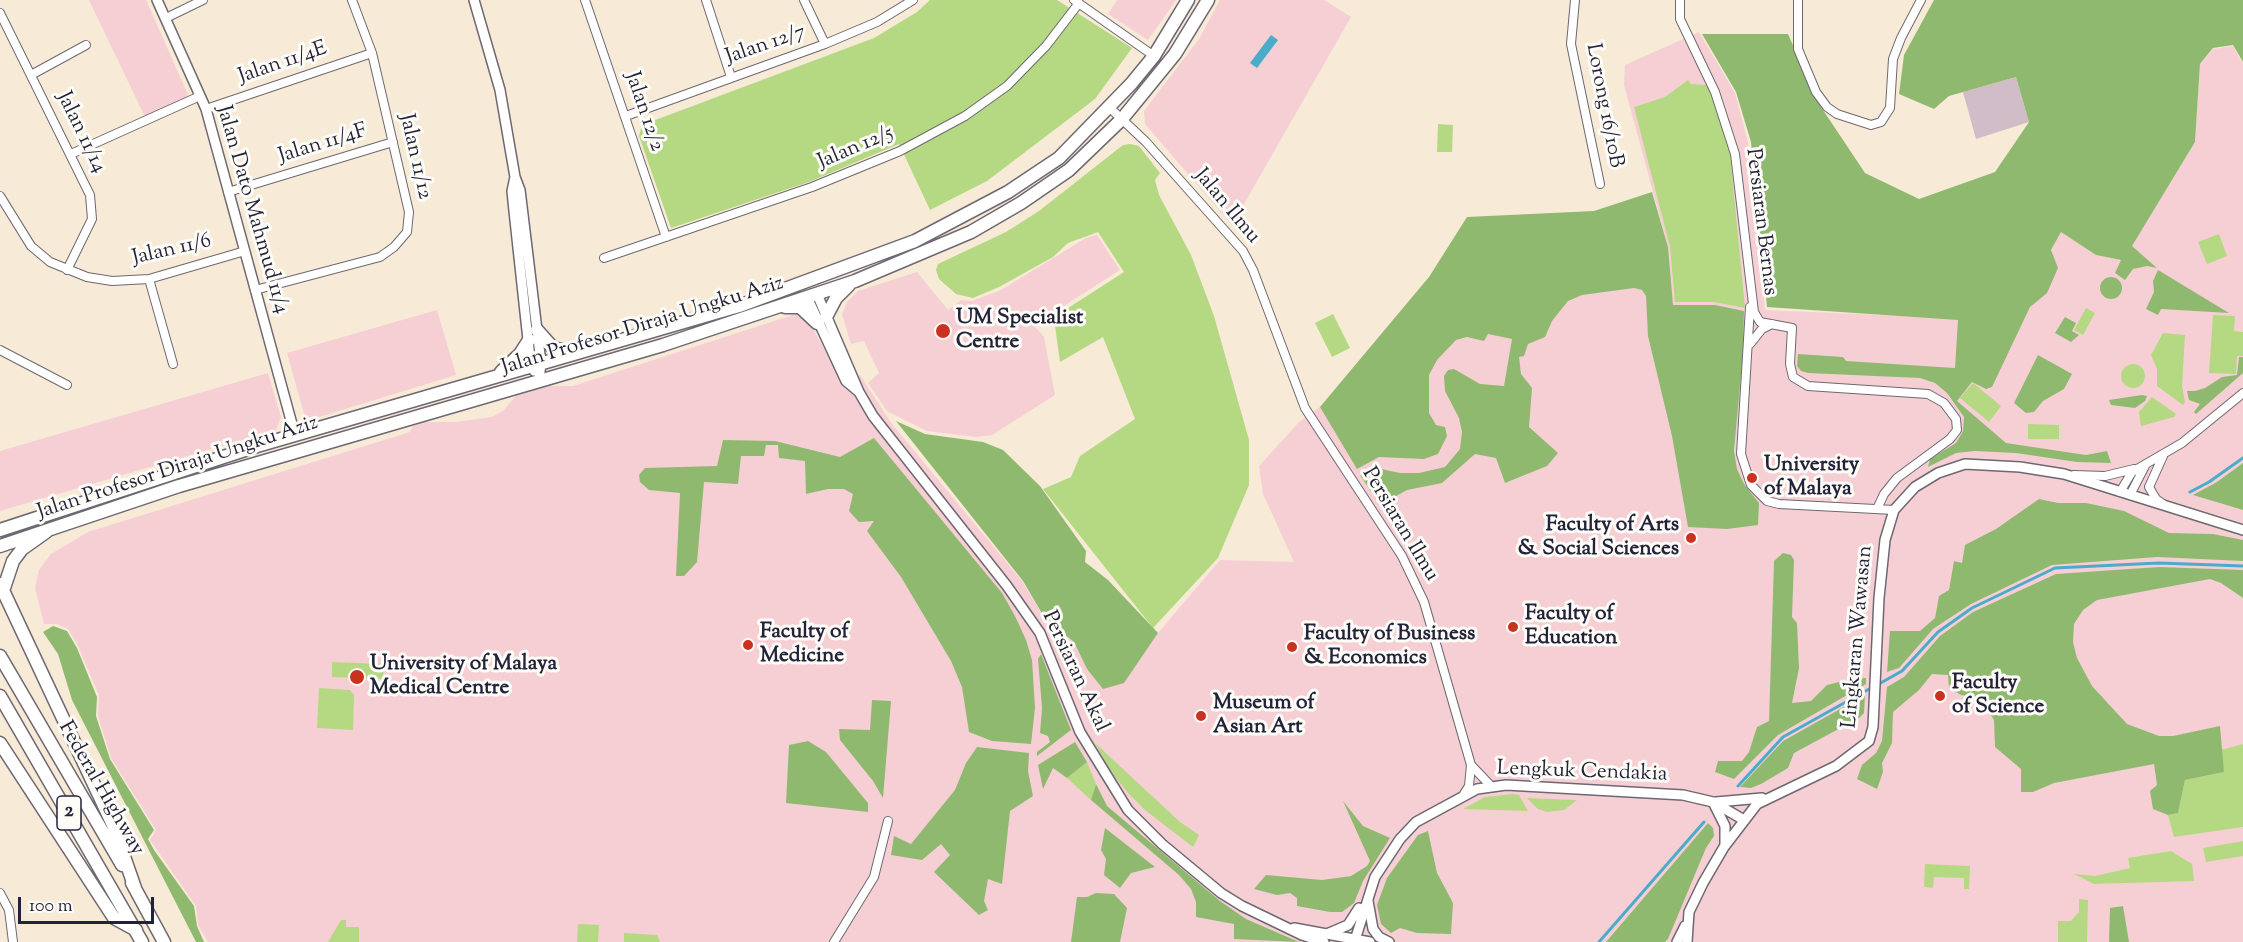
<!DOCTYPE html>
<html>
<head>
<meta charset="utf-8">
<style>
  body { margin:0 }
  #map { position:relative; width:2243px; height:942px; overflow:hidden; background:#f7ead6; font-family:"Sorts Mill Goudy",serif }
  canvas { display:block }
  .scale { position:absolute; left:18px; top:897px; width:136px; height:27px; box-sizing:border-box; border:3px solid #22223b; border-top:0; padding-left:8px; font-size:18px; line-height:21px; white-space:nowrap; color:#22223b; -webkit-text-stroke:4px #fdfcf7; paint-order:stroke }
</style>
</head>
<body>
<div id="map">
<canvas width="2243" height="942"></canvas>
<div class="scale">100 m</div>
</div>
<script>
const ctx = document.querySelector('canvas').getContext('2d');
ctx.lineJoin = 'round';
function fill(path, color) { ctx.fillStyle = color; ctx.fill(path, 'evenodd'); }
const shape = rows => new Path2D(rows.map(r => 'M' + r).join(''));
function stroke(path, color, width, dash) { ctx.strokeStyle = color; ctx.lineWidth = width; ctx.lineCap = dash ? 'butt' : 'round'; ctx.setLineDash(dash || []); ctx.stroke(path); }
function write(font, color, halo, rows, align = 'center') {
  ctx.font = font + ' "Sorts Mill Goudy",serif'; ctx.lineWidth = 6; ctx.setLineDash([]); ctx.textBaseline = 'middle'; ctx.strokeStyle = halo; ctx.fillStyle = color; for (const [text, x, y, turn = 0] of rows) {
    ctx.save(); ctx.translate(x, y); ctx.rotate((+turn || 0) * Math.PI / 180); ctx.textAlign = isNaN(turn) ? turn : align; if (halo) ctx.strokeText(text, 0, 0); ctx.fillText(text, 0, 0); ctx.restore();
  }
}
const built = shape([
  [89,0,146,0,189,97,145,117],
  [1117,0,1176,0,1148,40,1108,14],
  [1220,0,1324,0,1351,17,1232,225,1145,124,1144,111,1199,39],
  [1699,32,1735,93,1748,142,1765,310,2015,321,2061,231,2096,255,2156,267,2131,246,2195,142,2200,65,2213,49,2233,46,2243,64,2243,942,208,942,198,925,196,906,150,840,156,830,111,758,98,716,99,695,77,644,68,629,57,624,44,624,35,588,39,570,51,554,88,532,410,432,413,426,423,422,456,422,492,417,504,410,517,394,535,386,573,386,796,314,811,325,843,384,860,375,892,424,1022,581,1054,634,1064,634,1074,642,1087,669,1124,682,1158,633,1220,560,1294,562,1263,494,1259,466,1299,422,1320,407,1429,277,1668,247,1624,85,1625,65],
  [1097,235,1120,270,1034,325,1044,337,1055,395,992,435,976,437,927,431,887,411,868,383,879,373,864,341,851,344,842,315,847,302,858,291,917,272,948,310,961,300,972,301,1001,290,1086,238],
  [437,310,456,375,306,421,287,353],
  [268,373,281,417,276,430,0,511,0,451]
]);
const industrial = shape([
  [2016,77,2029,122,1976,139,1963,92]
]);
const green = shape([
  [930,0,1057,0,1132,48,1095,99,987,181,930,210,899,144,809,182,671,228,639,136,642,125,874,38,917,12],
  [1688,80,1691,84,1708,85,1729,143,1745,308,1714,302,1675,302,1670,247,1634,107,1665,97],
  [1438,124,1453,125,1452,152,1437,152],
  [1130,144,1139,146,1160,173,1155,180,1159,195,1191,255,1214,316,1249,440,1249,485,1218,558,1153,628,1043,489,1071,477,1080,456,1135,419,1103,337,1060,362,1055,326,1065,310,1124,272,1098,232,1068,243,1053,257,999,287,973,298,956,294,939,279,936,270,938,264,1006,232,1039,211,1123,145],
  [2219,234,2227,256,2207,264,2198,242],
  [2086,308,2095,313,2083,335,2074,330],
  [1333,314,1350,348,1332,357,1315,323],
  [2213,315,2235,316,2234,331,2243,332,2243,356,2237,356,2236,374,2209,373],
  [2163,333,2185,335,2182,386,2185,402,2183,405,2157,386,2157,369,2151,355],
  '2121 376a12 12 0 1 1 24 0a12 12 0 1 1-24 0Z',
  [1973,383,2001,406,1989,422,1960,398],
  [2152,397,2176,414,2174,417,2141,426,2139,412],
  [2028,424,2059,425,2059,439,2028,439],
  [332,662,384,664,383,679,332,677],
  [319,688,350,690,354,695,353,730,317,728],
  [1095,743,1180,822,1199,835,1193,847,1145,810,1128,793,1111,772],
  [2243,744,2243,827,2174,837,2168,815,2178,813,2185,780,2224,772,2221,750],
  [1087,762,1096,784,1091,800,1067,778],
  [1513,794,1519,795,1528,811,1463,809,1485,797],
  [1527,798,1577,800,1564,810,1547,812,1538,809],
  [2243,841,2243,856,2206,862,2203,848],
  [2171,851,2192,864,2194,881,2094,884,2074,874,2095,876,2130,868,2128,858],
  [1925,864,1970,866,1969,889,1964,889,1964,878,1934,877,1933,888,1924,887],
  [2079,899,2088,900,2087,942,2058,942,2058,921,2071,921,2079,912],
  [341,920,346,920,346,927,359,927,359,942,328,942],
  [578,924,599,925,598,942,577,942],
  [624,933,657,935,660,942,624,942]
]);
const forest = shape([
  [1934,0,2243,0,2243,62,2233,45,2213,48,2200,64,2195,142,2132,246,2157,268,2147,266,2133,269,2125,280,2115,273,2121,260,2096,255,2061,232,2051,250,2058,268,2047,293,2030,307,1992,387,1986,389,1972,382,1957,401,2006,443,2086,455,2107,451,2111,463,2077,462,2016,453,1975,451,1956,453,1928,467,1930,459,1956,443,1963,431,1964,417,1947,393,1935,383,1920,378,1808,373,1801,371,1797,366,1798,354,1843,357,1846,361,1955,368,1958,320,1767,307,1751,142,1736,92,1702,34,1788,34,1819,104,1865,173,1919,199,1995,172,2029,122,2016,77,1949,96,1934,109,1899,94,1904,55],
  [1652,192,1668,247,1673,305,1715,305,1744,311,1743,352,1734,451,1737,469,1744,484,1759,503,1758,525,1727,529,1688,527,1672,436,1648,336,1646,296,1642,290,1634,288,1582,295,1568,301,1552,321,1545,337,1528,344,1524,356,1519,357,1521,374,1532,388,1529,427,1558,453,1547,466,1505,483,1496,458,1475,454,1442,483,1407,490,1380,505,1360,475,1381,469,1400,473,1419,473,1445,467,1460,449,1462,432,1459,418,1445,391,1444,376,1448,370,1454,369,1480,384,1504,386,1512,339,1488,334,1484,341,1467,337,1456,340,1437,360,1429,375,1429,413,1436,425,1445,427,1447,436,1438,454,1424,459,1379,457,1357,469,1320,407,1429,277,1467,217,1594,211],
  [2158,270,2229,313,2161,309,2158,315,2146,309,2154,292,2153,281],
  '2100 288a11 11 0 1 1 22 0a11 11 0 1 1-22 0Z',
  [2065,317,2076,323,2072,331,2079,335,2071,342,2055,333],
  [2038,355,2072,374,2064,389,2043,401,2034,412,2026,413,2014,403],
  [2239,357,2243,357,2243,373,2196,414,2194,412,2200,404,2189,400,2187,391,2195,391,2205,388,2222,377,2237,375],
  [2142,395,2147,396,2145,401,2135,408,2111,405,2109,400],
  [896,421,925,434,983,442,1003,450,1040,486,1086,551,1085,562,1108,580,1158,633,1124,683,1103,689,1087,669,1074,642,1064,634,1054,634,1023,581],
  [874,438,1002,593,1015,616,1026,640,1032,660,1035,708,1031,744,992,741,969,732,962,687,951,661,901,577,867,531,874,521,859,522,849,511,853,494,844,489,828,489,806,494,805,461,779,458,778,445,766,445,764,456,741,456,738,484,704,482,697,562,684,576,676,576,680,493,649,490,640,482,639,475,645,468,717,466,723,440,775,441,840,457],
  [2243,463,2243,510,2193,495,2217,482],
  [2039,499,2058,503,2086,503,2124,511,2169,533,2213,534,2243,540,2243,561,2157,557,2052,565,1971,604,1933,629,1899,668,1887,672,1890,631,1920,631,1935,618,1939,596,1949,590,1954,561,1962,563,1965,545,1996,529],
  [1783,553,1791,555,1794,560,1792,617,1797,623,1799,668,1792,703,1811,701,1827,685,1847,680,1866,678,1866,684,1778,735,1734,779,1715,772,1718,761,1742,761,1749,752,1757,727,1769,721,1774,561],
  [2159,567,2243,570,2243,598,2221,583,2210,579,2097,600,2083,610,2074,624,2073,642,2077,658,2092,686,2127,724,2159,736,2173,736,2220,726,2224,772,2185,780,2178,813,2168,815,2153,809,2150,791,2157,785,2154,764,2054,783,2033,792,2021,792,2021,769,1995,747,1994,720,1980,698,1961,695,1949,688,1948,675,1932,674,1919,690,1893,712,1892,743,1882,763,1883,772,1877,789,1857,779,1862,765,1876,753,1882,741,1887,687,1904,677,1940,636,1973,612,2056,574],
  [53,626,67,631,77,648,97,697,96,716,110,759,154,830,148,839,154,850,194,906,197,926,204,942,196,942,72,700,58,654,43,632],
  [1041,654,1071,730,1037,756,1037,752,1050,742,1048,736,1040,733,1042,708,1038,659],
  [1865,695,1864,713,1859,718,1794,753,1788,768,1761,784,1751,788,1740,787,1783,741],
  [872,700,891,701,883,798,873,781,840,740,839,729,870,730],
  [808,741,826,752,868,803,868,812,786,803,789,745],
  [1075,742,1087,762,1067,778,1053,768,1043,789,1038,765],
  [977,747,1029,753,1028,771,1033,796,1010,811,1002,884,988,879,984,901,988,910,979,915,934,872,950,855,941,844,922,860,891,855,894,836,911,844,955,790,966,763],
  [1096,784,1107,806,1220,901,1246,919,1299,942,1234,939,1234,924,1196,917,1196,902,1191,889,1179,875,1091,800],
  [1343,801,1363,826,1390,838,1363,881,1354,903,1342,912,1330,912,1297,906,1297,898,1290,893,1277,895,1254,889,1266,875,1322,880,1351,876,1367,866,1370,861],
  [1708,823,1713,828,1714,836,1706,848,1668,939,1665,942,1606,942],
  [1105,828,1155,867,1131,873,1120,888,1104,875,1106,859,1101,850],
  [1428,831,1437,873,1453,903,1451,934,1417,933,1400,928,1391,933,1381,924,1377,905,1387,878,1418,835],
  [1096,893,1114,894,1127,908,1120,942,1071,942,1077,897,1087,897],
  [2123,906,2129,942,2109,942,2110,908]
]);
const water = shape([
  [1271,35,1278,40,1257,68,1250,63]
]);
const stream = shape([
  [2190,492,2209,482,2243,458],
  [1877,685,1902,671,1938,632,1972,608,2055,568,2159,563,2243,566],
  [1738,786,1783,737,1871,688],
  [1599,942,1704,822]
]);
const minor = shape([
  [585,0,666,237],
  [706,0,731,77],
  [804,0,825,44],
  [1074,0,1154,56],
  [1575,0,1571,44,1600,184],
  [1680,0,1680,19,1715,92,1735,154,1754,312,1760,322,1792,328,1790,364,1793,377,1808,386,1928,394,1944,403,1956,419,1957,430,1950,439,1897,478,1884,494,1877,509],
  [1798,0,1798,49,1816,92,1827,107,1837,114,1871,125,1881,122,1890,108,1893,59,1901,38,1921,0],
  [0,13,90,195,92,219,67,270],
  [166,18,203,0],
  [31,75,86,45],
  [1110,108,1146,142,1243,251,1253,270,1305,408,1402,556,1424,602,1471,765],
  [206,109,372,53],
  [626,116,825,44,877,22,913,0],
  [71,154,200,96],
  [228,192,393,142],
  [0,196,31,246,50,262,87,277,112,281,149,279,245,251],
  [604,258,812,187,900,151,965,116,1007,86,1046,46,1079,3],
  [149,279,173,364],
  [255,290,380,257,394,247,407,232,409,212,372,53,352,0],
  [1750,307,1741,454,1751,485,1767,501,1779,504,1894,510],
  [1750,344,1762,329,1772,324],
  [0,350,67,385],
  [2163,456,2149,487,2156,499,2163,504],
  [2074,475,2105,476,2134,469],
  [2120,492,2132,472,2182,443,2243,393],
  [2130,495,2145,466],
  [1464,794,1469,786,1471,765,1490,785],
  [0,893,9,910,13,942],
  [834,942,874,877,888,821]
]);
const tertiary = shape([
  [157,0,206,109,295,435],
  [474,0,500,90,515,177,520,190,541,363,539,380],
  [515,177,512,191,514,211,530,358,534,371],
  [817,294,859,392,873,416,1007,586,1040,633,1080,732,1128,810,1162,844,1221,893,1242,906,1302,935,1324,942],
  [807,297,846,381,859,392],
  [1713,802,1725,826,1725,844],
  [1716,802,1762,798],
  [1368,901,1373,929,1379,937,1389,942],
  [1294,928,1370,942],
  [1327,934,1348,925,1359,908],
  [1352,942,1355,940,1375,877,1400,839,1416,822,1477,789,1506,785,1683,795,1713,802,1744,820],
  [1677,942,1685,926],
  [1687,942,1689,912,1703,883,1724,847,1757,804,1836,766,1869,741,1873,727,1879,598,1885,540,1894,510,1915,487,1938,473,1965,464,2020,467,2064,474,2243,530]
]);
const primary = shape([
  [785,307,800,307,817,323],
  [826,317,836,298,849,285],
  [537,330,553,348,572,352],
  [501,372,520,354,529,340],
  [0,530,257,446,739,306,915,241,1008,192,1059,158,1131,84,1154,56,1188,0],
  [0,546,179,486,663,345,855,281,971,232,1021,203,1069,170,1122,119,1175,54,1208,0]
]);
const trunk = shape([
  [0,584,113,825,135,888],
  [3,591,13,561,22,549,46,532],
  [0,656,122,865],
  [0,696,142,942],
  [0,743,114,918,136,930],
  [132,883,164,942]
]);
const markers = [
  [943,331,8,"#c8321e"],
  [1752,478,6,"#c8321e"],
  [1691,538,6,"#c8321e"],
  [1513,627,6,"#c8321e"],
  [748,645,6,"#c8321e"],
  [1292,647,6,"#c8321e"],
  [357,677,8,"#c8321e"],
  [1940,696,6,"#c8321e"],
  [1201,716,6,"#c8321e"]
];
const shields = [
  [69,813,24]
];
const shieldNames = [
  ["2",69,813]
];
const streetNames = [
  ["Jalan 12/7",766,46,-19],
  ["Jalan 11/4E",283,64,-19],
  ["Lorong 16/10B",1603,106,79],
  ["Jalan 12/2",643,112,71],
  ["Jalan 11/14",80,133,64],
  ["Jalan 11/4F",323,145,-17],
  ["Jalan 12/5",856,149,-23],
  ["Jalan 11/12",414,157,77],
  ["Jalan Ilmu",1226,207,50],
  ["Jalan Dato Mahmud 11/4",251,210,74],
  ["Persiaran Bernas",1760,222,83],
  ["Jalan 11/6",172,251,-13],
  ["Jalan Profesor Diraja Ungku Aziz",643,327,-17],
  ["Jalan Profesor Diraja Ungku Aziz",178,469,-18],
  ["Persiaran Ilmu",1399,525,59],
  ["Lingkaran Wawasan",1859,637,-85],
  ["Persiaran Akal",1074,672,65],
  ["Lengkuk Cendakia",1582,773,2],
  ["Federal Highway",100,789,60]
];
const poiNames = [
  ["UM Specialist",956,319],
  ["Centre",956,343],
  ["University",1764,466],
  ["of Malaya",1764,490],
  ["Faculty of Arts",1679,526,"right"],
  ["& Social Sciences",1679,550,"right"],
  ["Faculty of",1525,615],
  ["Education",1525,639],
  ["Faculty of",760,633],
  ["Medicine",760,657],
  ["Faculty of Business",1304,635],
  ["& Economics",1304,659],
  ["University of Malaya",370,665],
  ["Medical Centre",370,689],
  ["Faculty",1952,684],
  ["of Science",1952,708],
  ["Museum of",1213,704],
  ["Asian Art",1213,728]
];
fill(built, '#f6cfd5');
fill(industrial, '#d1bdc8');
fill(green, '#b5d982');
fill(forest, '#90b970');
fill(water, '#4babca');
stroke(stream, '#4babca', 3);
stroke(minor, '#6d6871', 10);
stroke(tertiary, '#6d6871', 12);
stroke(primary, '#6d6871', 15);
stroke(trunk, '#6d6871', 15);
stroke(minor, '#fff', 8);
stroke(tertiary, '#fff', 9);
stroke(primary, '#fff', 12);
stroke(trunk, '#fff', 12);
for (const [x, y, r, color] of markers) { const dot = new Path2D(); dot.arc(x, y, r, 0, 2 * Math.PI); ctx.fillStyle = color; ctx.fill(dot); stroke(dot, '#fdfcf7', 2); }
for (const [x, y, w] of shields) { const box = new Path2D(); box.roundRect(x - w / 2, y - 17, w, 34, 4.5); ctx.fillStyle = '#fdfcf7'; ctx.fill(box); stroke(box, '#22223b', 1.5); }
write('bold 20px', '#22223b', null, shieldNames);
write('21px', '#22223b', '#fdfcf7', streetNames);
write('bold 21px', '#22223b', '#fdfcf7', poiNames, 'left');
</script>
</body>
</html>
